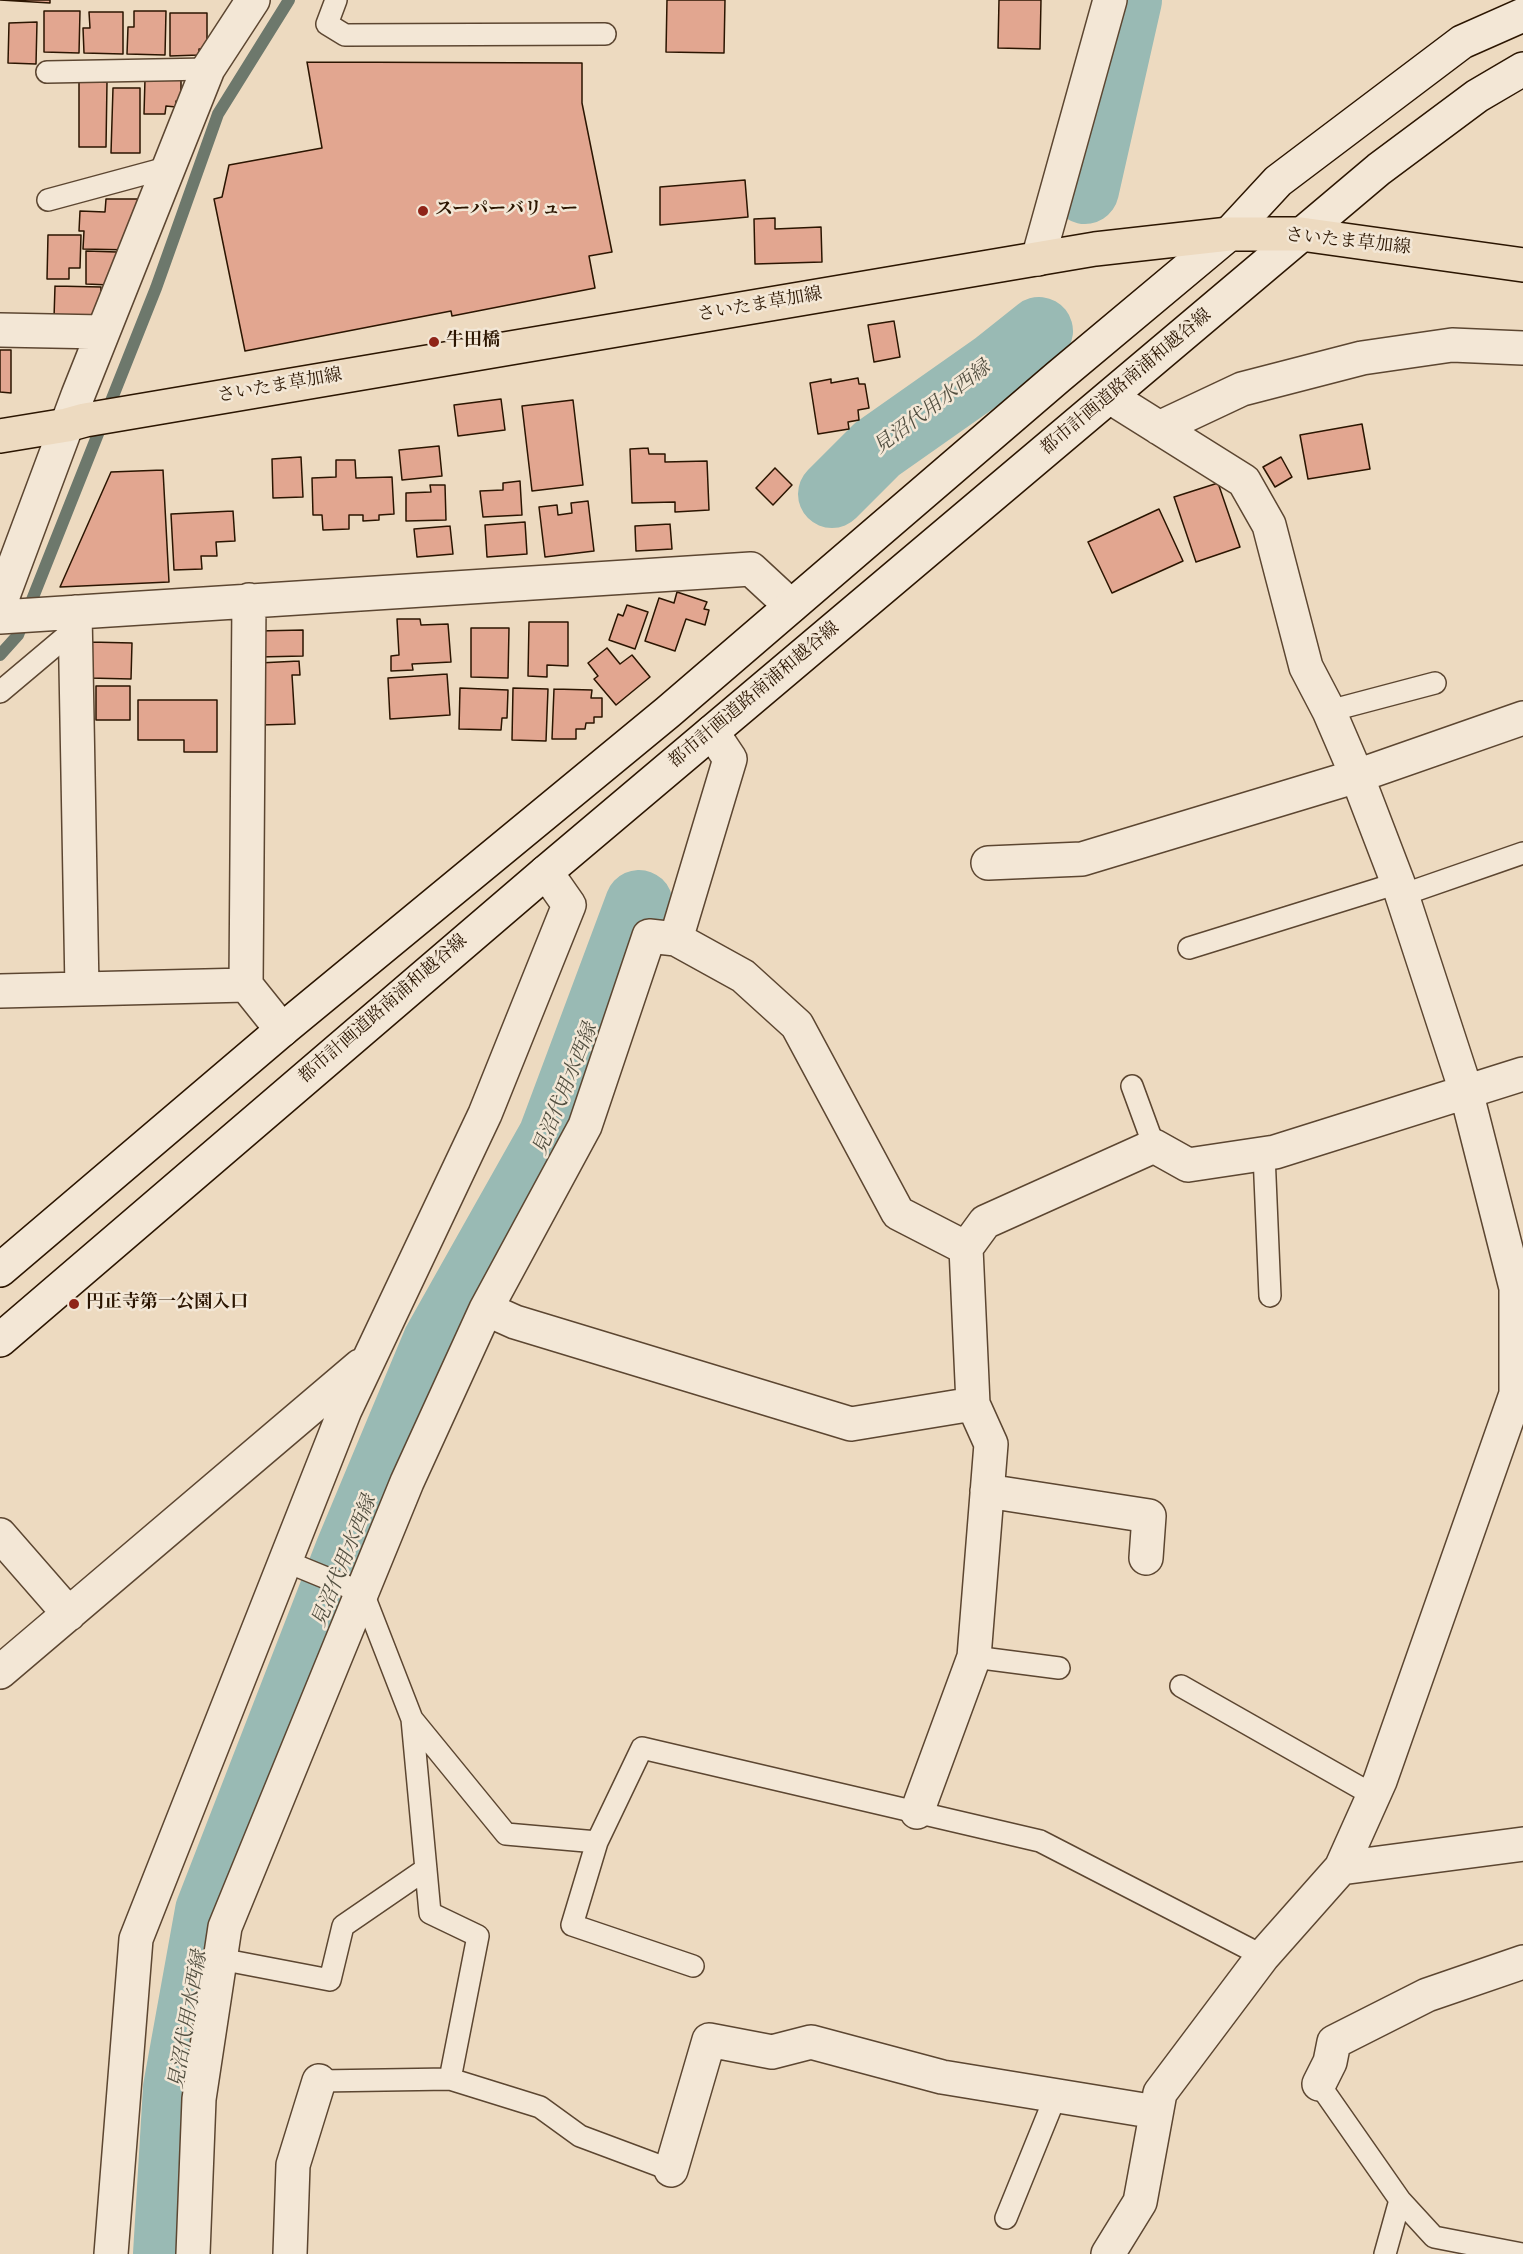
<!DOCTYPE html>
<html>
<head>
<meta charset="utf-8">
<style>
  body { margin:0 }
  canvas { display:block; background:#eddac0 }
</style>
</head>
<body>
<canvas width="1523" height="2254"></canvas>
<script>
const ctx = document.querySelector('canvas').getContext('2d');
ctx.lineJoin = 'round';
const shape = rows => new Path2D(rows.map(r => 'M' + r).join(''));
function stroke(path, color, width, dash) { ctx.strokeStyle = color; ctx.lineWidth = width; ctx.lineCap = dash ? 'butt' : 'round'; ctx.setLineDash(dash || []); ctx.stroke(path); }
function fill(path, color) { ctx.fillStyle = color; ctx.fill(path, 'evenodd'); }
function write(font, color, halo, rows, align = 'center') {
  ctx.font = font + ' Vollkorn,"Noto Serif JP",serif'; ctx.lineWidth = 5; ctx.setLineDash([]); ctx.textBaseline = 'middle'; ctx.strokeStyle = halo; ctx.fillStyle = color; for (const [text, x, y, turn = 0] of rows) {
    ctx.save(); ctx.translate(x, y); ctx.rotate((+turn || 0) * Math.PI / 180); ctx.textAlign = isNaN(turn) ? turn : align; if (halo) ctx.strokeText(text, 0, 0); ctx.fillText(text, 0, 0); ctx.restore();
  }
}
const stream = shape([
  [0,655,18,635,156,288,218,114,289,0]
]);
const river = shape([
  [1085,190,1128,0],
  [832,494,877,449,995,366,1039,331],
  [167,2254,177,2088,209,1911,349,1551,436,1343,552,1137,639,904]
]);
const building = shape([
  [0,0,50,0,50,3,0,0],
  [667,0,725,0,724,53,666,52,667,0],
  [999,0,1041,0,1040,49,998,48,999,0],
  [44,11,80,11,79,53,44,52,44,11],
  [134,11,166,11,165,55,127,54,128,27,134,27,134,11],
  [89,12,123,12,123,54,84,53,83,28,90,28,89,12],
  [170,13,207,13,207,49,199,49,199,55,170,56,170,13],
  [37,22,36,64,8,63,9,23,37,22],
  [307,62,582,63,582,103,612,252,589,256,595,288,452,316,451,311,245,351,214,199,222,197,229,165,322,148,307,62],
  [145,79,181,80,181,101,176,101,176,107,166,106,165,114,144,114,145,79],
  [79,82,107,82,106,147,79,147,79,82],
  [113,88,140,88,140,153,111,153,113,88],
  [745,180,748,217,660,225,660,187,745,180],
  [106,199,142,199,132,250,83,249,84,231,79,231,80,211,105,212,106,199],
  [775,218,775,229,821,227,822,262,755,264,754,219,775,218],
  [48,235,81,235,80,268,69,268,69,279,47,279,48,235],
  [86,251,117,252,110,285,86,284,86,251],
  [55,286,101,287,100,319,54,318,55,286],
  [894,321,900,357,874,362,868,325,894,321],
  [0,350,11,350,11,393,0,392,0,350],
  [858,378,859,384,865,384,869,408,858,410,859,420,848,422,849,429,818,434,810,383,831,379,831,383,858,378],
  [501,399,505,430,458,436,454,405,501,399],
  [573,400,583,485,532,491,522,406,573,400],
  [1362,424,1370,469,1308,479,1300,435,1362,424],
  [439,446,442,476,402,480,399,450,439,446],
  [648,448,649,454,665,454,665,462,707,461,709,510,675,512,675,502,632,503,630,449,648,448],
  [301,457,303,497,273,498,272,459,301,457],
  [1281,457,1292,477,1275,487,1263,467,1281,457],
  [336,460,355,460,356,478,392,477,394,514,379,515,379,520,363,521,363,515,349,515,349,529,323,530,322,515,313,515,312,478,336,477,336,460],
  [775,468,792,485,773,505,756,488,775,468],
  [163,470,169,582,60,587,111,472,163,470],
  [520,481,522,515,483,517,480,491,503,490,503,483,520,481],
  [1218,483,1240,547,1196,562,1174,497,1218,483],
  [430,485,445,485,446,520,406,521,406,493,431,492,430,485],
  [588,501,594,551,545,557,539,507,557,505,558,515,572,513,571,503,588,501],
  [1159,509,1183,561,1112,593,1088,542,1159,509],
  [233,511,235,541,216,542,217,556,201,556,202,569,174,570,171,514,233,511],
  [525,522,527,554,487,557,485,525,525,522],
  [670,524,672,549,636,551,635,526,670,524],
  [450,526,453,554,417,557,414,529,450,526],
  [677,592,707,602,704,609,709,610,705,625,686,619,675,651,645,641,659,598,674,603,677,592],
  [627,605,648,612,635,649,609,640,618,614,623,616,627,605],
  [397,619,420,619,421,625,448,624,451,662,412,664,413,670,391,671,391,656,399,655,397,619],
  [529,622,568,622,568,666,547,665,547,677,528,676,529,622],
  [471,628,509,628,508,678,471,677,471,628],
  [303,630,303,656,258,657,258,631,303,630],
  [90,642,132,643,131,679,89,678,90,642],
  [607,648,620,664,632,655,650,677,616,705,594,679,598,676,588,663,607,648],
  [299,661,300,675,292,675,295,724,261,725,259,663,299,661],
  [447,674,450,715,390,719,388,678,447,674],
  [96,686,130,686,130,720,96,720,96,686],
  [460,688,508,690,507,718,502,718,501,730,459,729,460,688],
  [513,688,548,689,546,741,512,740,513,688],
  [554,689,592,690,591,698,602,698,602,717,594,717,594,723,586,723,585,729,576,729,576,739,552,739,554,689],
  [138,700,217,700,217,752,184,752,184,740,138,740,138,700]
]);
const lane = shape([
  [336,0,327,24,345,35,605,34],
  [47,72,208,69],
  [48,200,170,167],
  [0,692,76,628],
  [1329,711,1435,683],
  [1402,895,1523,853],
  [1189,948,1398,883],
  [1132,1086,1154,1146],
  [1264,1154,1270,1296],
  [285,1561,363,1593,412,1719,506,1834,597,1842],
  [974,1657,1059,1668],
  [1181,1686,1373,1795],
  [412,1719,430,1913,478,1936,450,2079],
  [220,1959,330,1980,343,1926,426,1869],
  [693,1966,572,1925,597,1842,642,1748,1040,1841,1263,1956],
  [319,2081,450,2079,540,2107,580,2136,671,2170],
  [1319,2084,1400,2200,1434,2237,1522,2254],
  [1006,2218,1056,2095],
  [1385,2254,1400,2200]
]);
const street = shape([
  [1038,259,1110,0],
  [0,330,103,332],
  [1110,397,1244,481,1269,525,1306,667,1329,711,1357,776,1398,883,1466,1091,1516,1288,1516,1394,1523,1405],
  [1159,428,1242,389,1362,358,1452,345,1523,348],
  [0,604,78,395,208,69,253,0],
  [75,612,82,989],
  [0,617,751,569,791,606],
  [712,732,730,759,676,939,743,976,797,1025,898,1213,966,1248,973,1404,991,1444,974,1657,917,1812],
  [988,863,1082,859,1357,776,1523,718],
  [246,985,249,600],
  [0,991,246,985,282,1030],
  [966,1248,985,1222,1154,1146,1188,1165,1275,1152,1523,1074],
  [486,1309,515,1322,851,1424,973,1404],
  [987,1491,1149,1516,1146,1558],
  [0,1535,69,1614],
  [0,1672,360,1366],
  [1341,1868,1523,1844],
  [1319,2084,1330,2062,1334,2042,1427,1995,1523,1962],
  [671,2170,709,2040,772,2052,811,2042,942,2077,1156,2112],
  [111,2254,136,1939,345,1410,485,1114,569,905,546,872],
  [193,2254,199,2099,225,1927,407,1482,486,1309,585,1126,649,936,676,939],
  [290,2254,293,2165,319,2081],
  [1108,2254,1140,2202,1160,2093,1263,1956,1341,1868,1380,1781,1516,1394]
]);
const secondary = shape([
  [0,1270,282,1030,668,712,1058,377,1229,234,1278,181,1462,42,1523,15],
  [0,1340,546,872,1379,169,1477,96,1523,69]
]);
const primary = shape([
  [0,436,67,425,85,420,1095,249,1229,234,1301,234,1523,265]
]);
const markers = [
  [423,211,6,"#8f2418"],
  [434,342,6,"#8f2418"],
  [74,1304,6,"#8f2418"]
];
const poiNames = [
  ["スーパーバリュー",435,211],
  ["牛田橋",446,342],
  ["円正寺第一公園入口",86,1304]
];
const streetNames = [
  ["さいたま草加線",1348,243,6],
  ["さいたま草加線",760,306,-10],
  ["都市計画道路南浦和越谷線",1127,383,-40],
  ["さいたま草加線",280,387,-10],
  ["都市計画道路南浦和越谷線",755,696,-40],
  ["都市計画道路南浦和越谷線",384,1010,-41]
];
const waterNames = [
  ["見沼代用水西縁",933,409,-37],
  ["見沼代用水西縁",567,1090,-68],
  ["見沼代用水西縁",346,1562,-68],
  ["見沼代用水西縁",190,2020,-80]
];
stroke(stream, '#6d786c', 12);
stroke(river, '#99bab4', 68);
fill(building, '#e2a690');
stroke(building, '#2b1501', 1.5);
stroke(lane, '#5c4631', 24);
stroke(street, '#5c4631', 36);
stroke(secondary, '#2b1501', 36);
stroke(primary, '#2b1501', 36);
stroke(lane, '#f3e7d6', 21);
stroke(street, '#f3e7d6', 33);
stroke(secondary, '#f3e7d6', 33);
stroke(primary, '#eddac0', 33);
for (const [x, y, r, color] of markers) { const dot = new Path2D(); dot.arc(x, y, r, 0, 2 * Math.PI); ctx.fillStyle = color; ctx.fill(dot); stroke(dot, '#f3e7d6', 2); }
write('bold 18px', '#2b1501', '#f3e7d6', poiNames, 'left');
write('18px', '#2b1501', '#f3e7d6', streetNames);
write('italic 20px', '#524f40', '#f3e7d6', waterNames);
</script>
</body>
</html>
